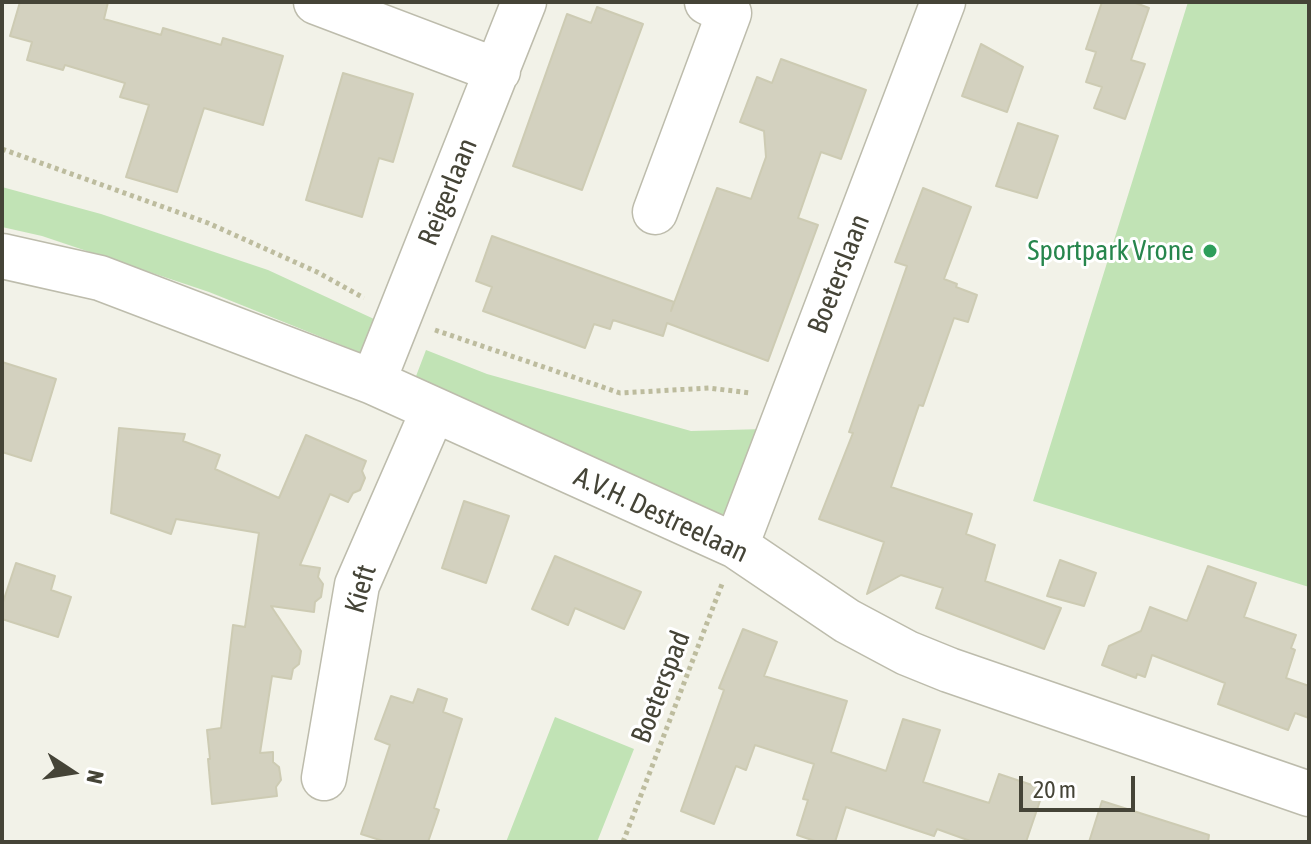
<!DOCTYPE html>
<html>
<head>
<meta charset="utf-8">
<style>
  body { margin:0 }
  #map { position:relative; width:1311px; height:844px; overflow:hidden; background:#f2f2e8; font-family:"Asap Condensed",sans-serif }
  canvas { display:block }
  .frame { position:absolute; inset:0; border:4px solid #454437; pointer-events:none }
  .north { position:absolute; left:32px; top:732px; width:80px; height:80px; -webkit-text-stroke:6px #fff; paint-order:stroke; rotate:102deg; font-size:22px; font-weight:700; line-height:32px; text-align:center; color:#454437 }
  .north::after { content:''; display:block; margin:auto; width:28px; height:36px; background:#454437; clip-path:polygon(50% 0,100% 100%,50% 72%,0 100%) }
  .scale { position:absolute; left:1019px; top:776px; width:116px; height:36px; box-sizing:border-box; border:4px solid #454437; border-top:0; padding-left:10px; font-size:24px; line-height:28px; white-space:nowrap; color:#454437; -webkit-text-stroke:6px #fff; paint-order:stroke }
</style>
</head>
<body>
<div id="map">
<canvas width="1311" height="844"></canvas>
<div class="frame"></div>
<div class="north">N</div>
<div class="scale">20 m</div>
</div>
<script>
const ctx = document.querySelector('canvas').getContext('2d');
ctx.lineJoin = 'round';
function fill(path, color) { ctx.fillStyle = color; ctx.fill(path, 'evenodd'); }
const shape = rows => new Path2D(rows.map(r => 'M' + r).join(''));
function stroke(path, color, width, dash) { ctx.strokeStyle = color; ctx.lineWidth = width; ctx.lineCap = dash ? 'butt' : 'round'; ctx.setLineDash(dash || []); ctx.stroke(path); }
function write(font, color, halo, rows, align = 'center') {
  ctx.font = font + ' "Asap Condensed",sans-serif'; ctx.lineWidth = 6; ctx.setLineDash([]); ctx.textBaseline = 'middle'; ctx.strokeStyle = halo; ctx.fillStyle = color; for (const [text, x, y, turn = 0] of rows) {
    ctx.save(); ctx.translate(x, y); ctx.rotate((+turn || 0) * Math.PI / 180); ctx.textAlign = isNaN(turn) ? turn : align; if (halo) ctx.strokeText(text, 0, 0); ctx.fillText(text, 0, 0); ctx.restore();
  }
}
const green = shape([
  [1188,2,1309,2,1309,587,1033,501],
  [2,187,101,214,268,270,374,319,361,353,209,292,42,236,2,227],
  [426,350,487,374,691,431,764,429,729,519,413,384],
  [555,717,634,749,597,842,506,842]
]);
const building = shape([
  [20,2,108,2,104,19,161,35,163,28,221,45,223,38,283,56,263,125,204,108,177,192,126,177,149,105,120,97,125,83,65,65,63,70,27,60,32,42,10,36,20,2],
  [1102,2,1133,2,1149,8,1131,60,1145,64,1125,119,1094,108,1102,87,1086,82,1096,52,1086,49,1102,2],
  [597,7,643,24,582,190,513,166,567,14,591,23,597,7],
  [981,44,1023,67,1007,112,962,96,981,44],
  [781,59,866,90,841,159,821,152,798,218,818,225,768,361,667,323,663,336,613,320,610,329,594,324,585,348,483,311,492,287,476,281,492,236,674,302,671,311,717,188,751,199,766,157,764,131,740,122,757,77,772,83,781,59],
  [343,73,413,94,393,162,379,158,362,217,306,200,343,73],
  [1018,123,1058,136,1037,198,996,186,1018,123],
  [923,188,971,207,944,279,957,284,956,287,977,295,968,322,954,318,923,406,919,405,891,487,972,514,966,534,995,545,985,581,1061,608,1044,649,936,608,943,588,901,575,867,594,884,542,819,519,853,433,849,432,907,266,895,262,923,188],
  [2,362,56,379,31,461,2,452,2,362],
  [119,428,185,434,183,441,220,455,215,469,279,498,306,435,366,461,362,471,365,478,360,490,353,493,348,502,330,494,300,565,320,568,318,577,323,584,321,597,315,602,314,612,271,606,301,651,299,664,293,669,291,679,272,676,260,753,273,752,273,762,279,767,281,780,276,787,277,796,212,804,208,759,210,759,207,730,221,728,233,625,245,627,259,533,176,519,171,534,111,513,119,428],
  [464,501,509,516,486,583,442,568,464,501],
  [555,556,641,592,624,629,575,608,568,625,532,609,555,556],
  [1060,560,1096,573,1084,606,1047,596,1060,560],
  [16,563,55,576,51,590,71,597,58,637,2,619,2,605,16,563],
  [1208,566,1256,583,1244,617,1296,635,1291,648,1295,650,1286,678,1309,686,1309,718,1295,713,1288,730,1218,704,1225,683,1152,655,1145,677,1137,674,1136,678,1102,665,1109,646,1141,631,1150,607,1187,621,1208,566],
  [743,629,777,642,764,676,847,701,831,752,886,771,903,719,940,730,923,782,989,803,999,774,1044,789,1026,842,973,842,937,829,934,836,846,807,835,842,818,842,797,835,808,800,803,799,814,764,755,745,746,770,736,766,714,824,681,811,724,690,719,688,743,629],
  [418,689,447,699,443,712,462,719,434,808,439,810,428,842,386,842,361,834,390,745,375,739,391,696,413,703,418,689],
  [1102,801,1209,835,1208,842,1089,842,1102,801]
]);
const path = shape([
  [2,149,208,223,317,272,364,298],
  [435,330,620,393,709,388,750,393],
  [623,842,722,584]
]);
const minor = shape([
  [316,2,498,71],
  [655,212,729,13,707,2],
  [2,256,100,278,373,382,736,546,847,621,907,653,949,670,1309,794],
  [373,382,524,2],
  [736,546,943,2],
  [324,778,357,585,433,411]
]);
const markers = [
  [1210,251,8,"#2e9e5b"]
];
const streetNames = [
  ["Reigerlaan",448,192,-68],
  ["Boeterslaan",839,274,-69],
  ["A.V.H. Destreelaan",661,515,25],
  ["Kieft",361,589,-74],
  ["Boeterspad",661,687,-69]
];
const leisureNames = [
  ["Sportpark Vrone",1194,251]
];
fill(green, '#c1e3b5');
fill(building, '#d3d1bf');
stroke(building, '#cdcbb3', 2);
stroke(minor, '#bdbcac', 47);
stroke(path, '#bdbc9e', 5, [4, 4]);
stroke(minor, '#fff', 44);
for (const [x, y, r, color] of markers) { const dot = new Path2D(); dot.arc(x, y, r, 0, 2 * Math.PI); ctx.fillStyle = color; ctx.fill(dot); stroke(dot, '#fff', 3); }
write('28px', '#454437', '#fff', streetNames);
write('28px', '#27864d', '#fff', leisureNames, 'right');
</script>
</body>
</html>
